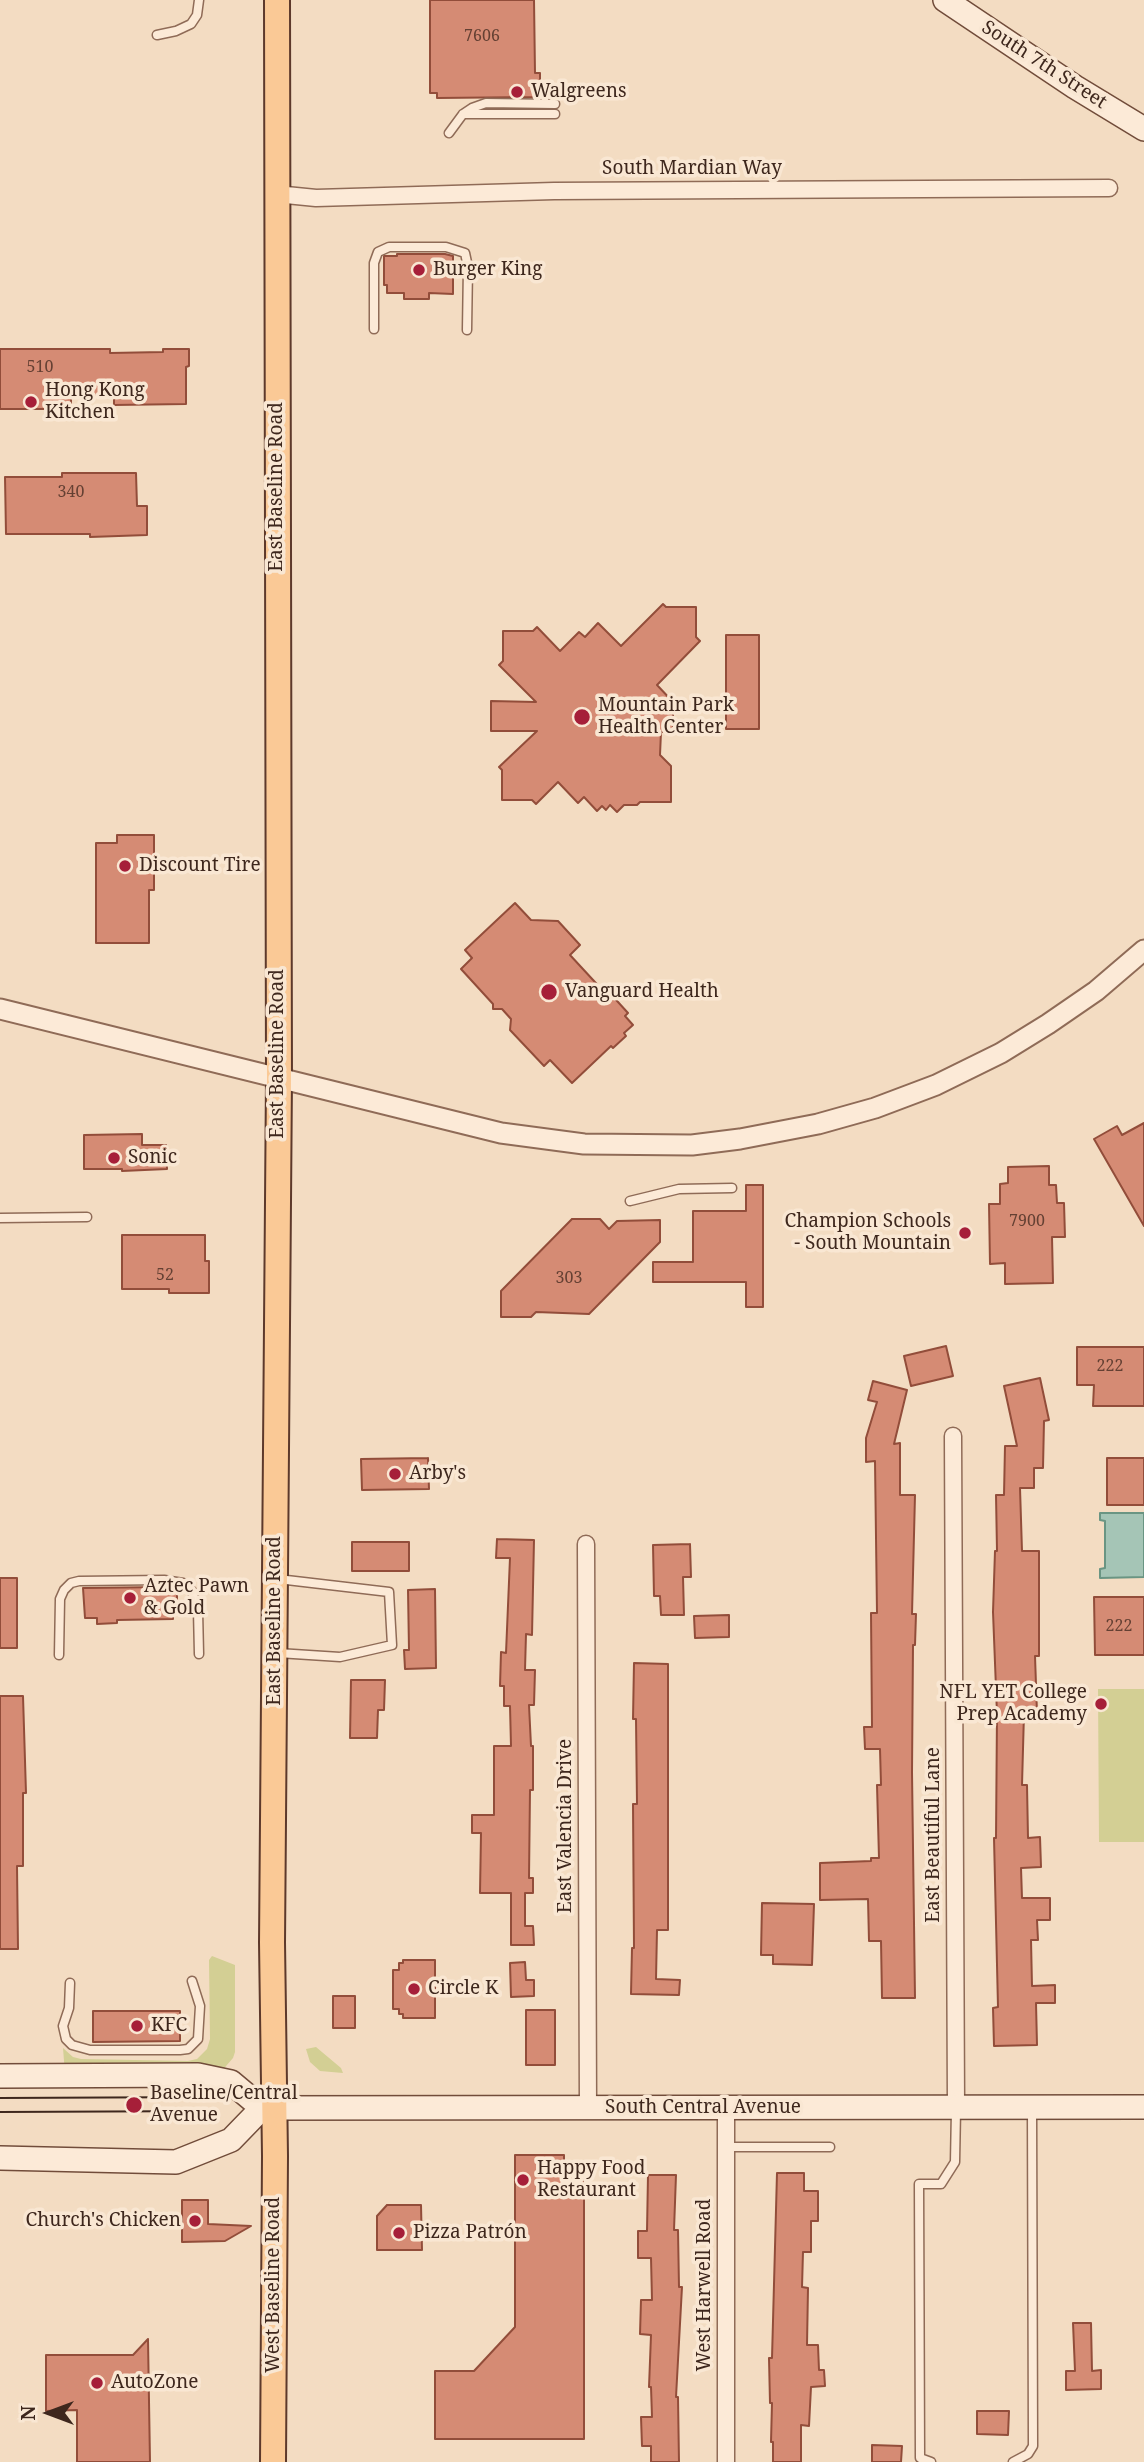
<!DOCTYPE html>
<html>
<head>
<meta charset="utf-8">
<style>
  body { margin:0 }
  #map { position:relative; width:1144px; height:2462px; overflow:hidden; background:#f3dcc2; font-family:"Noto Serif",serif }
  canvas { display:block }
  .north { position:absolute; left:14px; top:2378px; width:70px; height:70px; -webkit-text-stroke:5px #f9e7d3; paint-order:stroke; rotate:270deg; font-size:19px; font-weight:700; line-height:28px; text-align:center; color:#3e271d }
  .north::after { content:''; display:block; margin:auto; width:24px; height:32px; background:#3e271d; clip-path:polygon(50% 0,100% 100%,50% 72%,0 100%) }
</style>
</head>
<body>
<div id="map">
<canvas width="1144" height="2462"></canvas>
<div class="north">N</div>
</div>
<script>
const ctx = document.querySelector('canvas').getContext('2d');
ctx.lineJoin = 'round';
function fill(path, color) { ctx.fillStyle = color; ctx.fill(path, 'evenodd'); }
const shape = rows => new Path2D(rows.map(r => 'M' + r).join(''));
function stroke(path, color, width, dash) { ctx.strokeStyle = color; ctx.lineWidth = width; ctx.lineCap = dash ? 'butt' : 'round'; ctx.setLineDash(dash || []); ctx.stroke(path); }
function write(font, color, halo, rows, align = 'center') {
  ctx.font = font + ' "Noto Serif",serif'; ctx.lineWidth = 7; ctx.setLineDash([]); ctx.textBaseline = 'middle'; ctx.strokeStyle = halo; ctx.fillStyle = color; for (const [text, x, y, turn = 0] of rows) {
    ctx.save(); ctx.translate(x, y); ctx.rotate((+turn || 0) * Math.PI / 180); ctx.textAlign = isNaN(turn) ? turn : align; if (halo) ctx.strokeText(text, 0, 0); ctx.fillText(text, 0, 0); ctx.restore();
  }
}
const green = shape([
  [1098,1689,1144,1689,1144,1842,1099,1842],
  [212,1956,235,1965,235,2052,233,2058,220,2073,65,2074,63,2048,73,2057,81,2059,188,2061,197,2059,207,2049,210,2039,209,1960],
  [316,2047,341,2068,343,2073,320,2071,310,2062,306,2049]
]);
const water = shape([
  [1100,1513,1144,1513,1144,1577,1100,1578,1100,1569,1105,1568,1105,1521,1100,1520,1100,1513]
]);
const building = shape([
  [430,0,534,0,535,73,540,73,540,89,535,89,535,97,437,98,437,93,430,93,430,0],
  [397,254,445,254,453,256,453,294,429,293,429,299,404,299,404,293,387,293,387,285,384,285,384,256,397,256,397,254],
  [0,349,110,349,110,353,163,352,163,349,189,349,189,366,186,367,186,404,114,405,114,396,71,396,71,409,0,409,0,349],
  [62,473,136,473,137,506,147,506,147,535,90,537,90,534,6,534,5,477,62,477,62,473],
  [663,604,666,607,696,607,696,637,700,641,657,685,673,702,673,732,661,732,660,755,671,766,671,802,640,802,637,805,624,805,617,812,610,805,606,810,602,806,597,811,584,797,578,803,558,782,536,804,532,800,502,800,502,770,499,767,537,731,491,731,491,701,536,702,499,665,503,661,503,631,533,631,537,627,560,651,579,632,585,637,598,623,621,646,663,604],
  [726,635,759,635,759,729,726,729,726,635],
  [117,835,154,835,154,890,149,890,149,943,96,943,96,843,117,843,117,835],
  [515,903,531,920,558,921,580,945,570,955,606,994,608,991,628,1013,625,1016,633,1025,624,1033,626,1036,613,1048,611,1046,572,1083,550,1060,544,1066,510,1030,511,1019,502,1009,493,1009,493,1004,461,969,472,958,465,950,515,903],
  [1144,1123,1144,1226,1094,1139,1117,1126,1122,1135,1144,1123],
  [142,1134,142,1145,166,1145,167,1169,122,1171,122,1169,84,1169,84,1135,142,1134],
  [1049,1166,1049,1185,1056,1185,1057,1203,1064,1203,1065,1237,1052,1237,1053,1283,1005,1284,1005,1263,990,1264,989,1204,1000,1204,1000,1184,1008,1183,1008,1167,1049,1166],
  [746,1185,763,1185,763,1307,746,1307,746,1282,653,1282,653,1262,693,1262,693,1211,746,1211,746,1185],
  [572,1219,600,1219,609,1229,617,1221,660,1220,660,1242,589,1314,536,1312,531,1317,501,1317,501,1291,572,1219],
  [122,1235,205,1235,205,1261,209,1261,209,1293,169,1293,169,1289,122,1289,122,1235],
  [946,1346,953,1376,911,1386,904,1356,946,1346],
  [1077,1347,1144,1347,1144,1406,1093,1406,1094,1385,1077,1385,1077,1347],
  [1040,1378,1049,1420,1044,1421,1043,1468,1034,1468,1034,1488,1020,1488,1022,1551,1039,1551,1039,1656,1035,1656,1037,1713,1024,1713,1022,1785,1027,1785,1028,1838,1040,1837,1041,1867,1021,1868,1022,1898,1050,1898,1050,1920,1037,1920,1038,1940,1031,1940,1032,1986,1055,1985,1055,2003,1036,2003,1037,2045,994,2046,993,2008,998,2007,994,1838,996,1838,997,1714,993,1612,995,1551,997,1551,996,1495,1004,1495,1005,1446,1017,1446,1004,1386,1040,1378],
  [873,1381,907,1390,894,1444,900,1443,900,1495,915,1495,912,1614,916,1614,915,1645,913,1645,912,1772,915,1998,882,1998,881,1941,869,1941,868,1899,820,1900,820,1863,871,1861,871,1858,879,1858,877,1785,881,1785,880,1749,865,1749,864,1727,872,1727,871,1613,877,1613,875,1461,866,1462,866,1438,877,1402,868,1400,873,1381],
  [428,1458,429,1489,362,1490,361,1459,428,1458],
  [1107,1458,1144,1458,1144,1505,1107,1505,1107,1458],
  [497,1539,534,1540,532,1635,526,1634,525,1670,535,1670,534,1705,529,1705,531,1746,533,1746,533,1790,530,1790,529,1878,533,1878,533,1893,525,1893,525,1926,533,1926,534,1945,511,1945,511,1893,480,1893,481,1833,472,1833,472,1815,494,1815,494,1746,511,1746,510,1706,504,1706,504,1686,500,1686,501,1652,506,1653,510,1558,496,1558,497,1539],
  [352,1542,409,1542,409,1571,352,1571,352,1542],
  [690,1544,691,1577,683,1577,684,1615,661,1615,660,1596,654,1596,653,1545,690,1544],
  [0,1578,17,1578,17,1648,0,1648,0,1578],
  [165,1587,177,1589,177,1611,173,1611,173,1619,117,1620,117,1623,97,1624,97,1618,85,1618,83,1588,165,1587],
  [435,1589,436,1668,405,1669,404,1650,409,1650,408,1590,435,1589],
  [1094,1597,1144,1597,1144,1655,1095,1655,1094,1597],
  [729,1615,729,1637,695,1638,694,1616,729,1615],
  [634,1663,668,1664,668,1930,657,1930,656,1979,680,1980,679,1995,631,1994,632,1948,634,1948,633,1804,637,1804,636,1719,633,1719,634,1663],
  [351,1680,385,1680,384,1710,378,1710,377,1738,350,1738,351,1680],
  [0,1696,23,1696,26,1793,23,1793,23,1866,17,1866,18,1949,0,1949,0,1696],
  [762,1903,814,1904,812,1965,773,1964,773,1955,761,1955,762,1903],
  [403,1960,435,1960,435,2018,403,2018,403,2014,399,2014,399,2009,393,2009,393,1970,399,1970,399,1963,403,1963,403,1960],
  [525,1962,526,1980,534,1980,534,1996,511,1997,510,1963,525,1962],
  [333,1996,355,1996,355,2028,333,2028,333,1996],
  [526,2010,555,2010,555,2065,526,2065,526,2010],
  [93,2011,180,2011,180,2041,93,2042,93,2011],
  [515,2155,564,2155,564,2163,584,2162,584,2439,435,2439,435,2371,474,2371,515,2327,515,2155],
  [777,2173,804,2173,804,2191,818,2191,818,2221,811,2221,811,2252,803,2252,802,2287,808,2288,807,2345,818,2345,819,2370,824,2370,825,2386,811,2387,809,2426,801,2425,801,2462,773,2462,773,2442,771,2442,772,2403,770,2403,769,2358,772,2358,777,2173],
  [648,2175,676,2175,674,2230,678,2230,679,2287,682,2287,676,2397,678,2397,679,2462,651,2462,651,2446,642,2446,641,2417,652,2417,651,2387,649,2387,651,2335,640,2334,641,2300,652,2300,651,2258,638,2258,638,2231,647,2231,648,2175],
  [182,2200,208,2200,208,2224,251,2226,225,2241,182,2242,182,2200],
  [387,2205,421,2205,422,2250,377,2250,377,2216,387,2205],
  [1073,2323,1091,2323,1092,2371,1101,2370,1101,2389,1066,2390,1066,2371,1075,2371,1073,2323],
  [148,2339,150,2462,77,2462,77,2410,46,2411,46,2355,133,2355,148,2339],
  [977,2411,1009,2411,1008,2435,977,2434,977,2411],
  [872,2445,902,2446,901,2462,872,2462,872,2445]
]);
const service = shape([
  [157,35,176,31,191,24,197,15,199,0],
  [463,114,555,114],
  [449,133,463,114,472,108,486,103,555,104],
  [374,329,374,263,378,252,389,247,446,247,465,253,468,267,467,330],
  [630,1201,679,1189,732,1188],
  [0,1218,87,1217],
  [278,1653,340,1657,392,1645,389,1592,278,1579],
  [59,1655,60,1599,64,1590,71,1583,79,1581,164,1580,183,1583,192,1591,198,1610,199,1654],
  [70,1983,69,2008,63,2026,66,2039,72,2045,90,2050,180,2050,188,2049,198,2039,200,2006,192,1981],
  [726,2147,830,2147],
  [931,2462,920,2458,919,2184,941,2184,955,2162,956,2110],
  [1013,2462,1028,2454,1033,2446,1032,2108]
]);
const minor = shape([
  [276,194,316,198,554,191,1109,188],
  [953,1436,956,2107],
  [586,1544,588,2108],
  [726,2108,726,2462]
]);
const tertiary = shape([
  [0,1009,501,1133,584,1144,692,1145,740,1139,818,1124,875,1108,936,1085,1001,1053,1048,1024,1096,991,1144,950]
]);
const secondary = shape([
  [945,0,1075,87,1144,129],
  [0,2076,198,2075,231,2082,262,2108,1144,2107],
  [0,2158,176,2162,231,2140,262,2108]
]);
const primary = shape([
  [273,2462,275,2156,272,1942,279,1078,277,0]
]);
const tram = shape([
  [0,2098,216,2097],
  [0,2112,216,2111]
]);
const markers = [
  [517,92,7,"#a61f39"],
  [419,270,7,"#a61f39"],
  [31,402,7,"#a61f39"],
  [582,717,9,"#a61f39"],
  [125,866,7,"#a61f39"],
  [549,992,9,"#a61f39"],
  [114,1158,7,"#a61f39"],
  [965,1233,7,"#a61f39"],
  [395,1474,7,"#a61f39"],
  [130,1598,7,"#a61f39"],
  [1101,1704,7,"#a61f39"],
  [414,1989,7,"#a61f39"],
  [137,2026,7,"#a61f39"],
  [134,2105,9,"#a61f39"],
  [523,2180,7,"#a61f39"],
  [195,2221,7,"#a61f39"],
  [399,2233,7,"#a61f39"],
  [97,2383,7,"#a61f39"]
];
const numberNames = [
  ["7606",482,36],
  ["510",40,367],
  ["340",71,492],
  ["7900",1027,1221],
  ["52",165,1275],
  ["303",569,1278],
  ["222",1110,1366],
  ["222",1119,1626]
];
const streetNames = [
  ["South 7th Street",1044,65,33],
  ["South Mardian Way",692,169],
  ["East Baseline Road",277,487,-90],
  ["East Baseline Road",278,1054,-90],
  ["East Baseline Road",275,1621,-90],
  ["East Valencia Drive",566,1826,-90],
  ["East Beautiful Lane",934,1835,-90],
  ["South Central Avenue",703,2108],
  ["West Baseline Road",274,2285,-90],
  ["West Harwell Road",705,2285,-90]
];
const poiNames = [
  ["Walgreens",531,92],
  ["Burger King",433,270],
  ["Hong Kong",45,391],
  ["Kitchen",45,413],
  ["Mountain Park",598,706],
  ["Health Center",598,728],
  ["Discount Tire",139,866],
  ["Vanguard Health",565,992],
  ["Sonic",128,1158],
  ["Champion Schools",951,1222,"right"],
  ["- South Mountain",951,1244,"right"],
  ["Arby's",409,1474],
  ["Aztec Pawn",144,1587],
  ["& Gold",144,1609],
  ["NFL YET College",1087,1693,"right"],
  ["Prep Academy",1087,1715,"right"],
  ["Circle K",428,1989],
  ["KFC",151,2026],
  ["Baseline/Central",150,2094],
  ["Avenue",150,2116],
  ["Happy Food",537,2169],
  ["Restaurant",537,2191],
  ["Church's Chicken",181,2221,"right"],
  ["Pizza Patrón",413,2233],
  ["AutoZone",111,2383]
];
fill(green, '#d3cf94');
fill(water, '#a5c5b6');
stroke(water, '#6a9583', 2);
fill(building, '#d58b74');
stroke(building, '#924d3a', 2);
stroke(service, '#8f6b57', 11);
stroke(minor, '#8f6b57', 19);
stroke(tertiary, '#8f6b57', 23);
stroke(secondary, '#714c3a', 26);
stroke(primary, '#5d392b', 28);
stroke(service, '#fcead7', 8);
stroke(minor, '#fcead7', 16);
stroke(tertiary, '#fcead7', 19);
stroke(secondary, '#fcead7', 23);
stroke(primary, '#fac996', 24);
stroke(tram, '#3e271d', 2);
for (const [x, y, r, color] of markers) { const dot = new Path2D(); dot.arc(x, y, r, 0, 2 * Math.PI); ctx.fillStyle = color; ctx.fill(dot); stroke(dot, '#f9e7d3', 2.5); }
write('16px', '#644033', null, numberNames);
write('19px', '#3e271d', '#f9e7d3', streetNames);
write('19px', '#3e271d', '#f9e7d3', poiNames, 'left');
</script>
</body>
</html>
